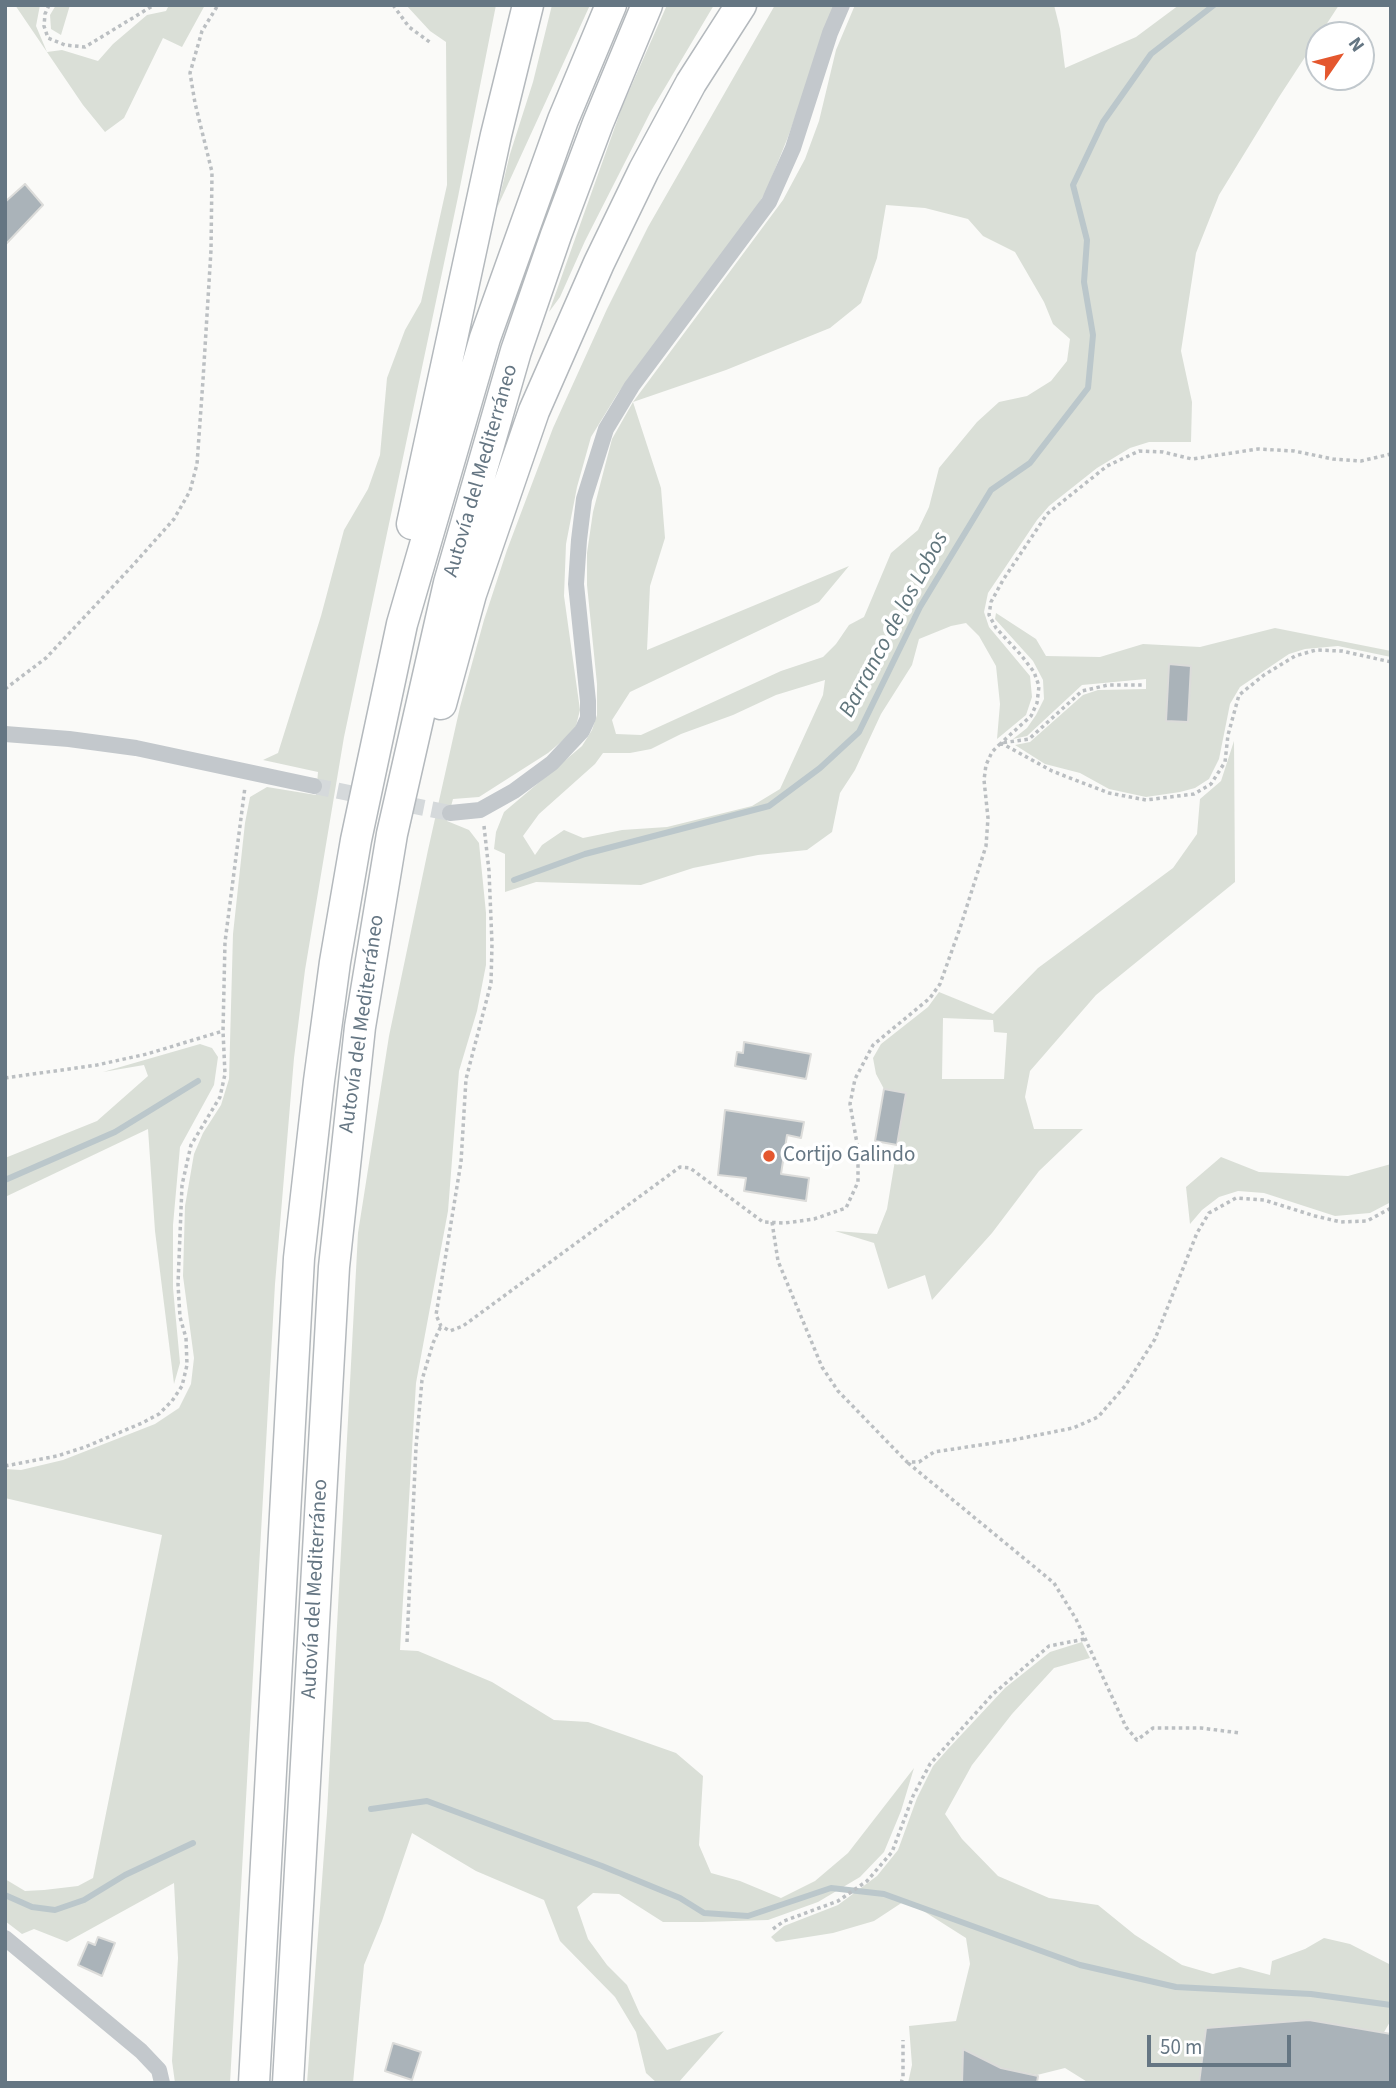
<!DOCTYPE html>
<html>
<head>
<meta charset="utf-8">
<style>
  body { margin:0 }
  #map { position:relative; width:1396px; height:2088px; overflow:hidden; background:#fafaf8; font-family:"Source Sans 3",sans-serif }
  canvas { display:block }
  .frame { position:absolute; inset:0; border:7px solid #657683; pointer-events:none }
  .north { position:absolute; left:1305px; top:21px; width:70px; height:70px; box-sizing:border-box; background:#fff; border:2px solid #c1c8cd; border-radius:50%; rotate:55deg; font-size:19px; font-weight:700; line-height:28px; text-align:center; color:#657683 }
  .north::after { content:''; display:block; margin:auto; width:24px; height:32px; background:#e4572e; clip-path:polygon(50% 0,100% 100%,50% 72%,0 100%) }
  .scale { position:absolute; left:1147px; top:2035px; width:144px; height:32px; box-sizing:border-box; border:4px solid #657683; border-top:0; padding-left:9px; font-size:21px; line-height:24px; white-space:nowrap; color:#657683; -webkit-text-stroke:5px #fff; paint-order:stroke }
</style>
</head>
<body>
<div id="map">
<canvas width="1396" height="2088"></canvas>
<div class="frame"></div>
<div class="north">N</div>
<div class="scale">50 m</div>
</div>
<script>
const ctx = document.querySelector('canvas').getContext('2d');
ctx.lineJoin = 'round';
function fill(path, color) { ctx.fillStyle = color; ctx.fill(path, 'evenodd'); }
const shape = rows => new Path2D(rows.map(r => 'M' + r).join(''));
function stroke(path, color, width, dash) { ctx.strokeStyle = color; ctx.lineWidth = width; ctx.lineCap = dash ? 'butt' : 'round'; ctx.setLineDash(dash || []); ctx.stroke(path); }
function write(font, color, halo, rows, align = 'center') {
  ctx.font = font + ' "Source Sans 3",sans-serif'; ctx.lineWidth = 7; ctx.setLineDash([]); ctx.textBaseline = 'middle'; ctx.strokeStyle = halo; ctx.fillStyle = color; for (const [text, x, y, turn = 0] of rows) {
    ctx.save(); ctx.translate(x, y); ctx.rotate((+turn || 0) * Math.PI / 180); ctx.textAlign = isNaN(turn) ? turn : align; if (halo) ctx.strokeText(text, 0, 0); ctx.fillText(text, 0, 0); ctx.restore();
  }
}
const green = shape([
  [15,5,40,5,36,26,47,52,62,50,98,61,113,44,147,15,166,11,169,5,205,5,182,47,163,38,124,118,105,132,83,105],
  [56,5,70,5,61,35,51,29,50,15],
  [406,5,496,5,458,197,344,737,305,970,294,1058,275,1284,230,2083,175,2083,172,2061,178,1958,174,1883,67,1942,34,1929,22,1934,5,1921,5,1879,25,1891,44,1890,78,1886,93,1878,162,1535,5,1498,5,1469,21,1470,63,1460,155,1424,179,1408,191,1384,194,1358,183,1276,185,1206,194,1154,203,1133,221,1105,229,1079,233,934,245,823,250,797,267,787,316,795,318,772,263,760,278,753,321,616,344,530,368,489,380,455,387,378,405,330,421,302,447,185,446,42,430,31],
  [552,5,590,5,497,208,510,154,533,82],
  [667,5,714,5,651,111,585,241,560,297,549,312,622,107],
  [775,5,835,5,788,137,767,189,753,214,618,393,591,437,577,487,566,544,564,596,580,710,575,730,548,753,479,797,453,799,447,821,469,830,479,843,486,913,486,965,477,1011,459,1071,448,1211,416,1383,400,1650,418,1651,492,1682,554,1720,588,1722,676,1753,703,1776,699,1845,711,1873,740,1881,781,1898,815,1881,848,1853,914,1768,901,1811,884,1852,860,1877,818,1902,768,1920,702,1922,663,1922,619,1894,593,1893,577,1907,588,1939,607,1965,627,1985,640,2014,667,2050,724,2031,678,2083,657,2083,646,2073,636,2032,615,1997,560,1941,544,1900,476,1871,412,1833,382,1921,364,1965,353,2083,307,2083,327,1813,358,1233,389,1036,428,850,460,707,484,620,507,550,553,428,607,309,648,227],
  [855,5,1054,5,1060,29,1065,68,1136,37,1179,5,1339,5,1279,97,1219,195,1196,253,1181,351,1192,402,1191,442,1149,442,1130,448,1097,468,1049,506,1037,520,988,593,984,612,989,627,1030,676,1032,697,1026,715,997,739,1000,704,996,666,979,636,966,623,951,626,919,639,912,665,881,714,855,770,840,793,832,832,807,850,758,855,693,868,641,885,536,882,505,892,505,854,494,849,496,832,504,812,582,746,592,730,597,715,597,684,587,585,587,553,593,512,612,439,633,402,783,200,805,159,819,121,836,50],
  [886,205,925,208,968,219,983,236,1015,252,1044,302,1053,324,1070,339,1067,361,1051,381,1027,396,999,402,977,422,939,468,929,507,918,530,891,553,864,617,849,625,836,644,823,657,781,671,641,735,616,734,612,720,630,692,819,602,849,566,647,650,650,586,665,538,661,488,633,402,726,370,830,328,861,303,877,258],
  [825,680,823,695,780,789,752,806,667,827,622,830,583,838,564,830,542,845,535,855,523,836,539,814,595,764,603,753,630,753,651,749,681,734,733,715,776,695],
  [996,613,1036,639,1046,656,1100,657,1143,644,1200,647,1275,628,1391,651,1391,657,1338,646,1305,649,1289,654,1240,687,1230,704,1219,759,1209,779,1195,788,1180,792,1146,797,1109,789,1080,773,1045,764,1015,745,1030,742,1083,695,1098,690,1146,689,1146,679,1082,685,1027,736,1013,739,1027,728,1036,715,1044,699,1043,680,1033,661,995,619],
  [1169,664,1191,666,1188,722,1166,721],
  [1234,741,1235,882,1096,995,1030,1071,1025,1097,1034,1129,1083,1129,1039,1171,992,1233,932,1300,925,1275,888,1289,874,1243,835,1231,877,1234,887,1209,906,1093,884,1089,876,1074,873,1058,881,1044,928,1007,939,992,993,1014,1038,968,1173,868,1197,834,1200,799,1221,781],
  [943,1018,993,1020,994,1032,1007,1033,1004,1079,942,1079],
  [200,1044,212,1048,218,1057,214,1085,180,1147,173,1225,173,1288,180,1363,174,1384,155,1231,148,1129,5,1197,5,1158,97,1121,148,1076,144,1065,103,1072],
  [1221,1157,1259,1172,1348,1176,1391,1164,1391,1202,1370,1213,1335,1216,1264,1193,1238,1191,1219,1197,1202,1210,1190,1224,1186,1187],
  [1082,1642,1090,1658,1054,1668,1012,1714,972,1765,945,1814,962,1839,998,1876,1049,1898,1098,1905,1135,1935,1182,1965,1213,1974,1240,1967,1270,1975,1272,1961,1305,1949,1324,1938,1350,1944,1391,1965,1391,2020,1383,2034,1309,2020,1206,2028,1199,2083,1089,2083,1065,2068,1037,2075,1001,2068,963,2049,962,2083,908,2083,912,2065,909,2026,956,2021,970,1964,966,1938,906,1900,874,1921,833,1933,776,1942,771,1937,784,1926,838,1905,877,1876,898,1850,917,1798,933,1766,948,1749,1005,1688,1050,1652]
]);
const stream = shape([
  [514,880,585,854,769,806,820,768,859,732,920,607,991,490,1030,463,1088,388,1093,335,1084,282,1087,240,1073,185,1103,122,1151,54,1214,5],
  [5,1180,115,1132,198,1081],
  [371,1809,427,1801,602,1866,680,1898,704,1913,748,1916,831,1888,884,1894,1080,1965,1176,1987,1311,1994,1391,2005],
  [5,1895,32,1907,55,1910,84,1900,125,1875,193,1843]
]);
const building = shape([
  [25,184,43,205,5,245,5,202,25,184],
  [1169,664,1191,666,1188,722,1166,721,1169,664],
  [744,1042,811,1054,806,1079,735,1066,737,1052,743,1053,744,1042],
  [884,1089,906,1093,897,1145,875,1141,884,1089],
  [725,1110,804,1122,801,1138,787,1135,781,1174,809,1178,806,1201,744,1191,746,1178,718,1175,725,1110],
  [98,1937,115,1943,102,1976,78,1965,88,1942,95,1945,98,1937],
  [1309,2020,1391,2034,1391,2083,1199,2083,1206,2028,1309,2020],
  [393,2043,421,2052,412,2080,385,2071,393,2043],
  [963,2049,1001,2068,1038,2076,1037,2083,962,2083,963,2049]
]);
const streetTunnel = shape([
  [314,786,450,813]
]);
const path = shape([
  [49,5,45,14,44,26,48,38,65,45,85,47,154,5],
  [393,5,409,27,431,43],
  [1391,454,1361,461,1333,459,1294,451,1258,449,1192,459,1163,452,1139,451,1107,466,1047,514,1003,580,991,602,989,615,996,628,1021,655,1034,672,1039,686,1037,703,1031,716,1001,743,1052,771,1109,793,1146,800,1194,794,1211,784,1225,762,1228,735,1239,695,1264,675,1295,656,1316,650,1342,651,1391,662],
  [5,689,46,658,134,564,174,519,190,491,197,464,203,380,211,250,212,172,195,103,190,73,202,31,218,5],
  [484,826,489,871,492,944,491,983,466,1079,461,1162,436,1315,441,1326,450,1331,463,1326,680,1167,690,1168,763,1222,785,1223,814,1219,846,1208,858,1182,858,1149,850,1104,855,1079,873,1045,930,998,940,984,960,928,986,846,988,818,984,780,986,765,992,752,1001,743,1029,739,1082,691,1108,685,1143,685],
  [5,1078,97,1065,147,1054,223,1031],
  [772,1222,778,1261,822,1367,838,1391,907,1462,919,1462,934,1452,1013,1440,1073,1428,1098,1417,1125,1386,1155,1339,1197,1233,1209,1213,1236,1198,1264,1200,1315,1216,1341,1222,1367,1221,1391,1208],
  [908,1463,1054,1583,1076,1619,1126,1727,1137,1740,1153,1728,1201,1728,1240,1733],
  [5,1466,57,1456,85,1447,142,1423,159,1414,172,1401,182,1386,187,1365,186,1338,180,1317,178,1284,182,1185,191,1145,220,1097,225,1074,223,1031,225,942,245,787],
  [407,1642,416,1447,422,1380,433,1343,441,1326],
  [773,1929,784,1921,838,1901,867,1881,892,1852,913,1796,930,1764,992,1695,1049,1646,1085,1639],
  [901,2083,903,2077,903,2040]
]);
const street = shape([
  [5,734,69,739,136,748,314,786],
  [450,813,480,810,514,791,552,763,582,731,588,718,588,701,576,584,579,540,584,499,606,429,632,386,769,202,793,148,830,33,842,5],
  [5,1938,141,2051,159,2070,162,2083]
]);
const highway = shape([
  [412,524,496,135,528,5],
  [441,704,471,594,534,411,599,263,644,170,691,83,741,5],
  [254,2083,299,1258,319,1081,335,962,356,840,402,624,485,338,563,120,611,5],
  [288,2083,334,1267,360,1027,392,834,449,583,516,351,556,235,598,123,647,5]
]);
const markers = [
  [769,1156,7,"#e4572e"]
];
const streetNames = [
  ["Autovía del Mediterráneo",482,471,-74],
  ["Autovía del Mediterráneo",363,1024,-82],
  ["Autovía del Mediterráneo",316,1589,-87]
];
const poiNames = [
  ["Cortijo Galindo",783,1156]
];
const waterNames = [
  ["Barranco de los Lobos",895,625,-62]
];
fill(green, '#dadfd7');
stroke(stream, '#bbc7cb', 6);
fill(building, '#aab3b9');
stroke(building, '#dcdcda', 2);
stroke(streetTunnel, '#d5d9db', 16, [16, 8]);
stroke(highway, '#b4b9bd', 33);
stroke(path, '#bbbfc2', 3.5, [3.5, 3.5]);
stroke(street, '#c3c8cc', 16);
stroke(highway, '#fff', 30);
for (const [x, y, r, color] of markers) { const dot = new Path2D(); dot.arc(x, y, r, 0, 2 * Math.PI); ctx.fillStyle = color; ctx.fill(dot); stroke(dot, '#fff', 2.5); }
write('21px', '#657683', '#fff', streetNames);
write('21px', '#657683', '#fff', poiNames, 'left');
write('italic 23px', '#60757c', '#fff', waterNames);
</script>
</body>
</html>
